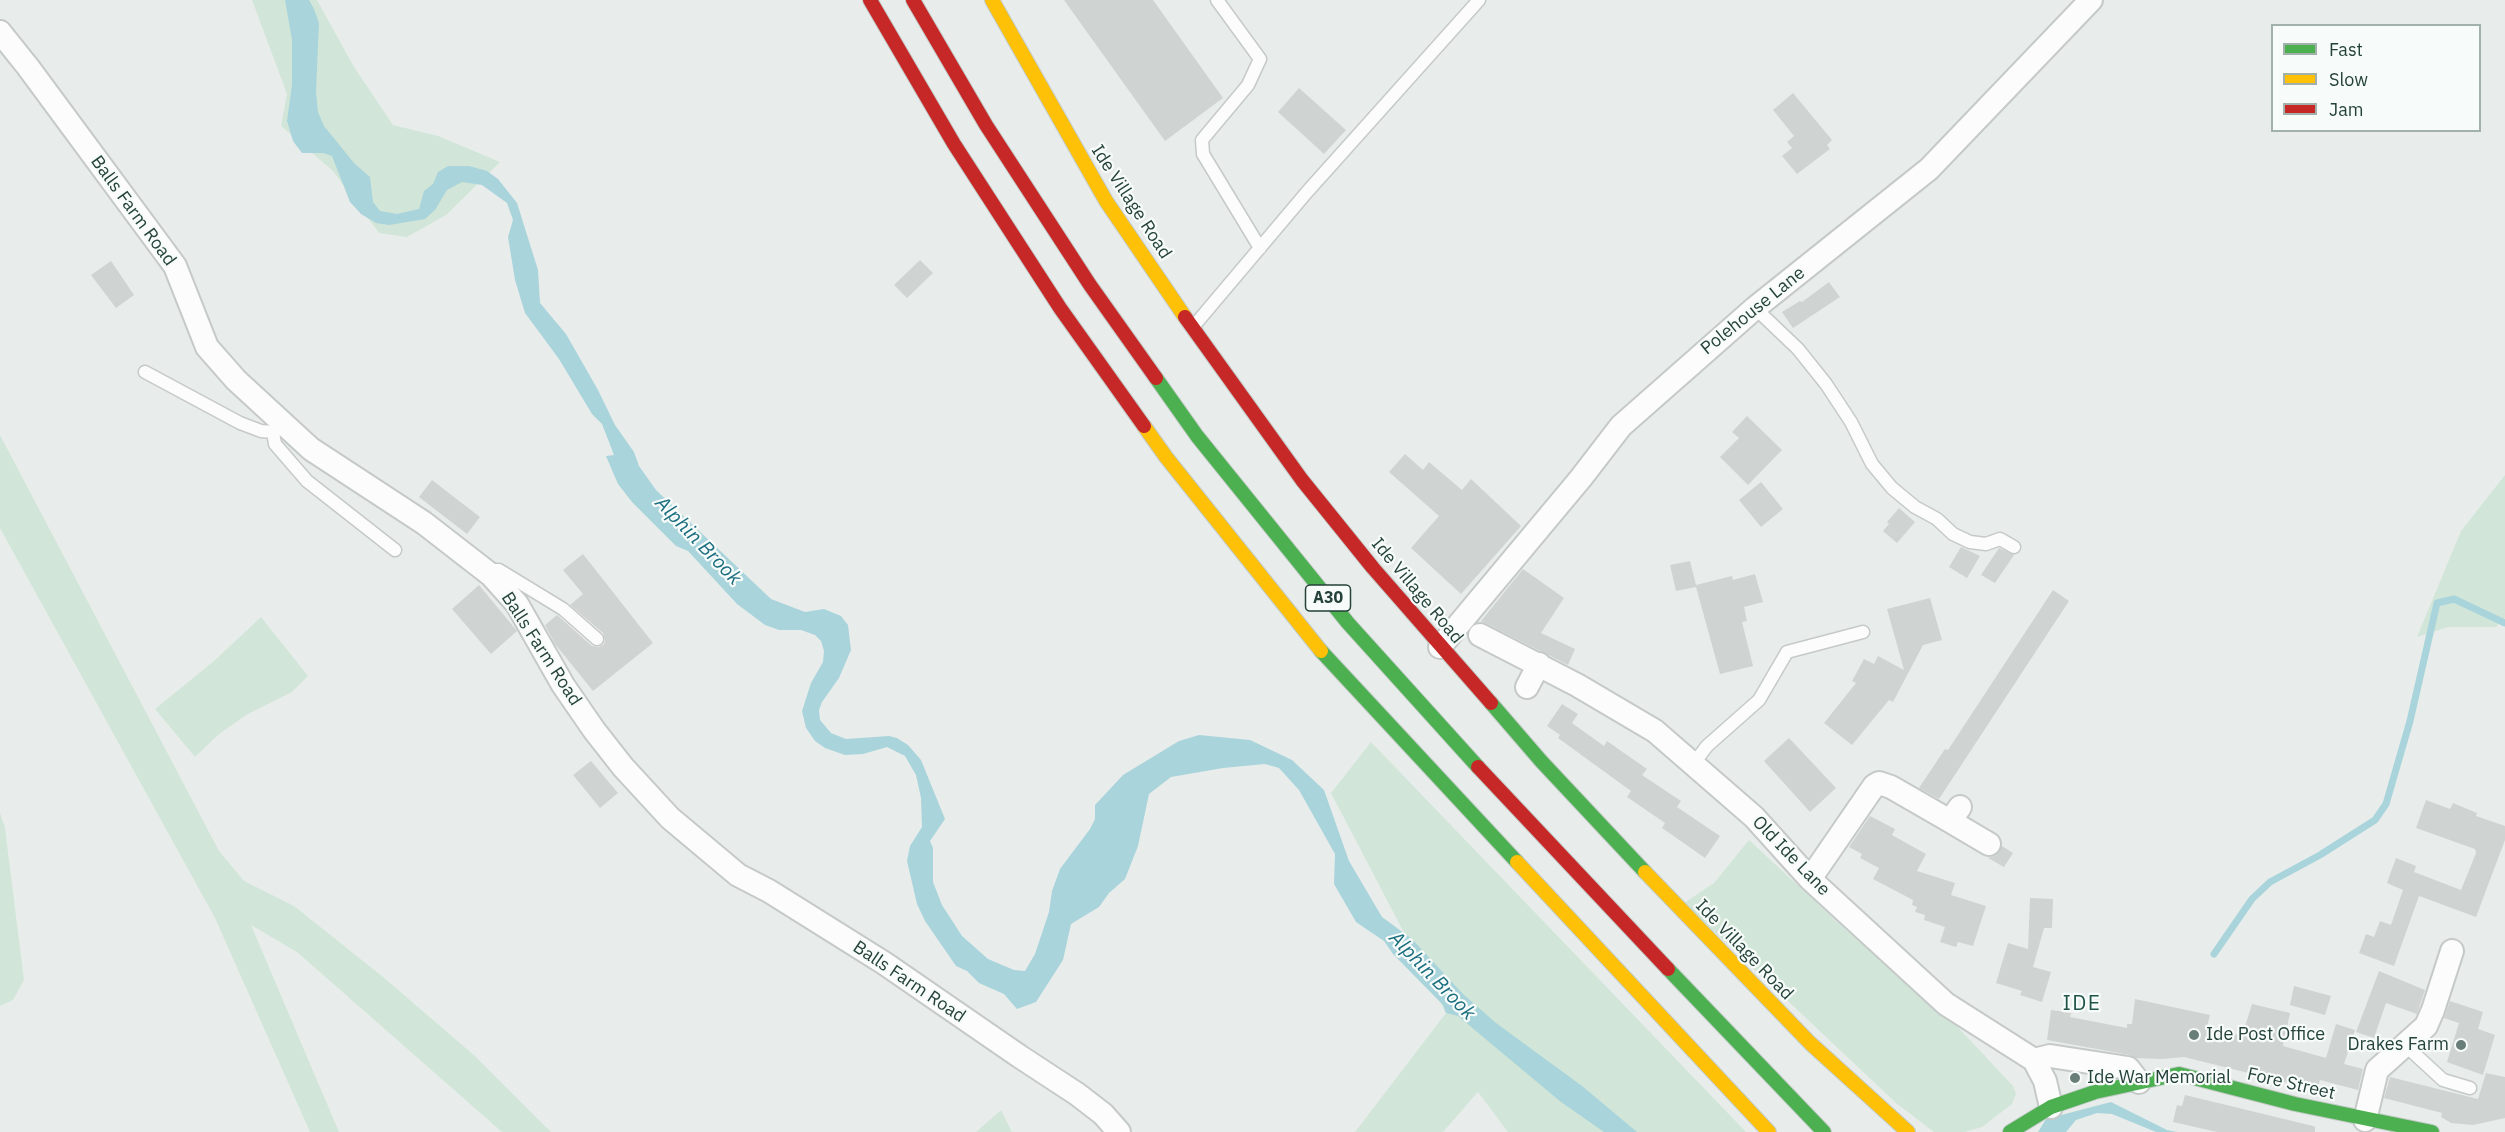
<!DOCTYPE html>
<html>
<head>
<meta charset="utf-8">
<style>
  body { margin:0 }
  #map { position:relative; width:2505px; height:1132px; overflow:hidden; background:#e8edeb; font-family:"IBM Plex Sans",sans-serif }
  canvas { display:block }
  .legend { position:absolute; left:2271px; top:24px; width:210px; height:108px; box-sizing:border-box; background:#f7fbf9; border:2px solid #a3b1ad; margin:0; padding:8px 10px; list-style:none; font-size:18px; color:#24423a }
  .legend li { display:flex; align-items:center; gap:12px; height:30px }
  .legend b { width:30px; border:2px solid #a3b1ad }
</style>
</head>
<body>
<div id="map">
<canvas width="2505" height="1132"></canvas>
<ul class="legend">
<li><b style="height:8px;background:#4caf50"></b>Fast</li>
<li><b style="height:8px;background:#ffc107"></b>Slow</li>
<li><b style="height:8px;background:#c62828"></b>Jam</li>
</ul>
</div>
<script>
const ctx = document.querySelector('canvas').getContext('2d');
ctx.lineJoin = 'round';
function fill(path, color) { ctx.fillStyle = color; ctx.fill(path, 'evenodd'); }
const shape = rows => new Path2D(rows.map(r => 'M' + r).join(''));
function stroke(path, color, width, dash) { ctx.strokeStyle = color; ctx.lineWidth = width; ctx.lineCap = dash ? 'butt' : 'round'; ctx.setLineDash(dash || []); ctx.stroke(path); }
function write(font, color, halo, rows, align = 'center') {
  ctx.font = font + ' "IBM Plex Sans",sans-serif'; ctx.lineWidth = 4.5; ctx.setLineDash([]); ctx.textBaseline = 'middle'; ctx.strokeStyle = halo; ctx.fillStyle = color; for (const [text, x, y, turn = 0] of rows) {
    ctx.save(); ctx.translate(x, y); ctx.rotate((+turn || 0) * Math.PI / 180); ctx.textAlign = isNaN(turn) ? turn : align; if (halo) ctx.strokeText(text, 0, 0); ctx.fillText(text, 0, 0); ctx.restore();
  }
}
const green = shape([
  [252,0,317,0,354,67,393,125,438,136,500,162,446,215,407,237,379,233,333,171,281,126,287,94],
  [0,435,219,851,244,881,294,906,383,977,475,1056,551,1132,502,1132,297,952,251,925,339,1132,310,1132,215,918,0,528],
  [2505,475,2505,618,2496,627,2448,627,2417,637,2461,531],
  [261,617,308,676,292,692,246,715,218,735,195,757,155,709,214,661],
  [1371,742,1746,1132,1508,1132,1478,1092,1443,1132,1355,1132,1446,1013,1331,793],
  [0,813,5,828,24,980,13,1000,0,1006],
  [1749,840,1847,931,1954,1023,2013,1086,2016,1094,2012,1104,1982,1127,1965,1132,1934,1132,1896,1103,1684,903,1714,883],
  [1001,1110,1012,1132,976,1132]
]);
const water = shape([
  [285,0,309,0,314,9,319,23,316,92,318,112,324,126,354,163,370,177,373,202,380,211,397,214,419,209,424,191,433,184,438,172,448,166,469,166,487,171,498,179,517,203,538,270,540,303,566,334,598,390,615,425,634,452,639,466,656,490,771,599,805,612,824,609,841,616,848,625,851,650,839,678,822,702,819,710,820,720,831,733,846,739,889,736,897,738,908,745,921,760,945,819,930,841,933,848,933,882,942,905,962,936,988,959,1014,970,1025,971,1035,954,1049,912,1052,891,1060,869,1090,829,1095,819,1095,805,1123,775,1179,741,1199,735,1250,740,1292,760,1324,790,1349,861,1382,917,1412,939,1463,994,1496,1023,1582,1086,1637,1132,1604,1132,1561,1102,1458,1016,1446,1013,1443,1005,1393,954,1384,941,1356,922,1334,884,1335,854,1299,790,1279,768,1265,764,1223,768,1171,777,1149,794,1138,846,1125,879,1109,893,1099,907,1071,924,1063,960,1036,1002,1017,1009,1004,994,979,983,967,971,956,966,925,921,917,904,907,861,910,846,922,827,921,798,916,775,905,756,887,747,863,754,845,755,825,748,815,741,806,728,802,711,811,683,823,662,824,651,821,641,815,635,801,630,779,630,765,625,737,604,688,551,676,546,632,502,618,484,606,456,614,455,602,424,592,414,559,359,525,313,515,280,508,237,513,220,507,203,482,185,462,182,447,190,435,210,425,219,389,225,376,223,361,214,350,202,332,156,323,153,302,153,293,141,287,121,292,85,292,40],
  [2111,1102,2167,1130,2177,1132,2156,1132,2112,1114,2097,1113,2076,1120,2066,1132,2038,1132,2046,1119]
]);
const stream = shape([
  [2214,954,2252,899,2270,882,2320,855,2375,820,2386,804,2410,721,2437,603,2454,599,2505,623]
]);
const building = shape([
  [1064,0,1153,0,1223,98,1165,141],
  [1299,88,1346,130,1324,154,1278,112],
  [1793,93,1832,140,1827,145,1830,149,1797,174,1782,156,1792,148,1787,142,1794,136,1773,110],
  [920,260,933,273,907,298,894,285],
  [111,261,134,295,116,308,91,275],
  [1829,282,1840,297,1793,328,1782,312,1800,301,1802,302],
  [1747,416,1782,450,1748,485,1720,457,1739,438,1732,432],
  [1405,454,1423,470,1429,462,1462,490,1471,479,1521,526,1461,594,1411,548,1439,516,1389,472],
  [432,480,480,517,467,534,419,497],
  [1761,482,1783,509,1761,527,1739,500],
  [1899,508,1915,522,1897,543,1883,531,1889,524,1887,522],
  [1961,547,1980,556,1967,578,1949,567],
  [1999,548,2014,555,1995,583,1981,575],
  [583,554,653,643,593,691,555,644,545,625,557,615,592,646,599,647,604,644,605,640,603,633,570,605,583,594,563,570],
  [1690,561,1696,585,1732,576,1733,580,1755,574,1763,602,1744,607,1747,621,1742,622,1753,666,1720,674,1696,587,1676,591,1670,565],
  [1523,569,1564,598,1541,633,1575,649,1568,665,1481,621],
  [479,585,517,631,491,654,452,609],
  [2053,590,2069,601,1939,799,1919,788,1945,749,1948,750],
  [1930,598,1942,640,1923,645,1893,702,1889,700,1852,745,1824,723,1856,683,1852,681,1864,659,1874,664,1878,656,1904,670,1887,609],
  [1562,704,1578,714,1572,723,1604,746,1607,741,1647,769,1642,775,1681,801,1677,807,1720,836,1705,858,1662,828,1665,823,1627,797,1631,791,1558,738,1560,735,1547,726],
  [1789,738,1836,788,1810,812,1764,761],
  [591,761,618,793,600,808,573,775],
  [2426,800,2450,809,2453,803,2477,813,2476,816,2505,826,2505,840,2476,917,2419,896,2394,966,2359,953,2366,934,2374,937,2380,921,2391,925,2403,890,2387,883,2396,858,2416,866,2414,872,2461,890,2476,853,2475,849,2416,828],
  [1870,816,1895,829,1892,835,1926,854,1917,871,1955,883,1951,895,1986,906,1973,946,1958,942,1956,947,1940,942,1945,927,1924,920,1925,915,1915,912,1917,907,1912,905,1913,900,1873,879,1879,868,1860,858,1862,854,1849,847],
  [2002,846,2013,853,2004,867,1988,858,1996,855],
  [2030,898,2053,899,2052,928,2044,928,2033,967,2051,972,2042,1002,2020,995,2022,991,1996,983,2008,943,2028,949],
  [2379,971,2425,990,2417,1014,2386,1003,2374,1038,2356,1032],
  [2294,986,2331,996,2325,1015,2290,1005],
  [2135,999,2210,1015,2207,1027,2242,1036,2252,1004,2290,1013,2283,1046,2326,1058,2336,1024,2355,1030,2344,1064,2363,1069,2358,1090,2320,1080,2317,1090,2184,1057,2163,1059,2135,1058,2130,1055,2047,1040,2051,1010,2071,1013,2070,1017,2127,1028,2127,1024,2132,1024],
  [2450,1001,2483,1012,2478,1029,2495,1035,2483,1075,2447,1062,2459,1023,2444,1018],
  [2486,1073,2505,1077,2505,1118,2473,1125,2451,1123,2441,1117,2442,1113,2384,1098,2390,1077,2478,1099],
  [2185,1095,2313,1126,2315,1127,2315,1132,2217,1132,2173,1122,2177,1105,2182,1106]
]);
const lane = shape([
  [1217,0,1260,59,1248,85,1202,140,1203,154,1260,248],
  [1755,308,1798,349,1826,384,1851,422,1872,464,1892,488,1915,507,1937,519,1953,534,1970,542,1986,544,2000,539,2014,547],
  [1193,327,1307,192,1479,0],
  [145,372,240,423,261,431,273,432,278,428],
  [273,432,275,444,307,481,395,550],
  [491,570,499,570,563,609,597,639],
  [1694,763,1707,746,1759,700,1787,652,1863,632],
  [2405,1045,2443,1080,2470,1088]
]);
const street = shape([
  [0,32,28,67,175,266,207,347,236,380,311,449,424,523,491,575,517,604,563,685,594,730,623,767,670,818,738,875,769,891,884,963,1019,1056,1077,1094,1103,1114,1119,1132],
  [1480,635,1577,685,1655,731,1754,817,1810,879,1946,1004,2034,1060,2045,1081,2051,1107],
  [1440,647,1581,478,1621,426,1755,308,1929,169,2091,0],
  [1527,687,1539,664],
  [1950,821,1989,844],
  [1810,879,1874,786,1879,783,1891,787,1950,821,1960,807],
  [2034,1060,2050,1056,2128,1068,2139,1082],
  [2365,1120,2377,1070,2426,1026,2433,1010,2452,951]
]);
const fast = shape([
  [1156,378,1197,436,1348,623,1478,767],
  [1321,651,1517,862],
  [1491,703,1541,761,1645,872],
  [1668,969,1824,1132],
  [2010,1132,2051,1107,2095,1092,2179,1074,2295,1104,2432,1132]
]);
const slow = shape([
  [992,0,1106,201,1185,317],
  [1144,426,1166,457,1321,651],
  [1517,862,1769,1132],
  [1645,872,1810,1043,1908,1132]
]);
const jam = shape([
  [870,0,954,144,1060,308,1144,426],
  [913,0,986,125,1090,285,1156,378],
  [1185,317,1302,480,1373,568,1491,703],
  [1478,767,1668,969]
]);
const markers = [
  [2194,1035,6,"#697e78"],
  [2461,1045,6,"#697e78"],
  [2075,1078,6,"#697e78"]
];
const shields = [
  [1328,598,45]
];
const shieldNames = [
  ["A30",1328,598]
];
const streetNames = [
  ["Ide Village Road",1131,202,57],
  ["Balls Farm Road",133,211,54],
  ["Polehouse Lane",1753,311,-39],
  ["Ide Village Road",1417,591,50],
  ["Balls Farm Road",541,649,57],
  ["Old Ide Lane",1791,856,46],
  ["Ide Village Road",1744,950,46],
  ["Balls Farm Road",909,982,34],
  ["Fore Street",2291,1084,13]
];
const poiNames = [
  ["Ide Post Office",2206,1035],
  ["Drakes Farm",2449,1045,"right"],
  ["Ide War Memorial",2087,1078]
];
const waterNames = [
  ["Alphin Brook",698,541,46],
  ["Alphin Brook",1432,976,46]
];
const quarterNames = [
  ["IDE",2082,1004]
];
fill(green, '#d1e6d8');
fill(water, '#a9d4db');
stroke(stream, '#a9d4db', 7);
fill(building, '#cfd4d2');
stroke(lane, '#c5cac8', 15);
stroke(street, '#c5cac8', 26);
stroke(fast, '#c3cbc8', 16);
stroke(slow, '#c3cbc8', 16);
stroke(jam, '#c3cbc8', 16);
stroke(lane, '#fcfcfc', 12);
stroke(street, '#fcfcfc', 22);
stroke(fast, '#4caf50', 14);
stroke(slow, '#ffc107', 14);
stroke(jam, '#c62828', 14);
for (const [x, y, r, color] of markers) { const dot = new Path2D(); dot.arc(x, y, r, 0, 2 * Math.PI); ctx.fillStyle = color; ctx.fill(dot); stroke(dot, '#f7fbf9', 2); }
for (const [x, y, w] of shields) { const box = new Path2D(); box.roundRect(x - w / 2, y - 13, w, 26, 4.5); ctx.fillStyle = '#f7fbf9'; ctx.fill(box); stroke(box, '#24423a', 1.5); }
write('bold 16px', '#24423a', null, shieldNames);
write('18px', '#24423a', '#f7fbf9', streetNames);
write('18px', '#24423a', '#f7fbf9', poiNames, 'left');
write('italic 20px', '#1c6f80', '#f7fbf9', waterNames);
ctx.letterSpacing = '1.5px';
write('21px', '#1f5548', '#f7fbf9', quarterNames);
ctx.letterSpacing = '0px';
</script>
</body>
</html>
